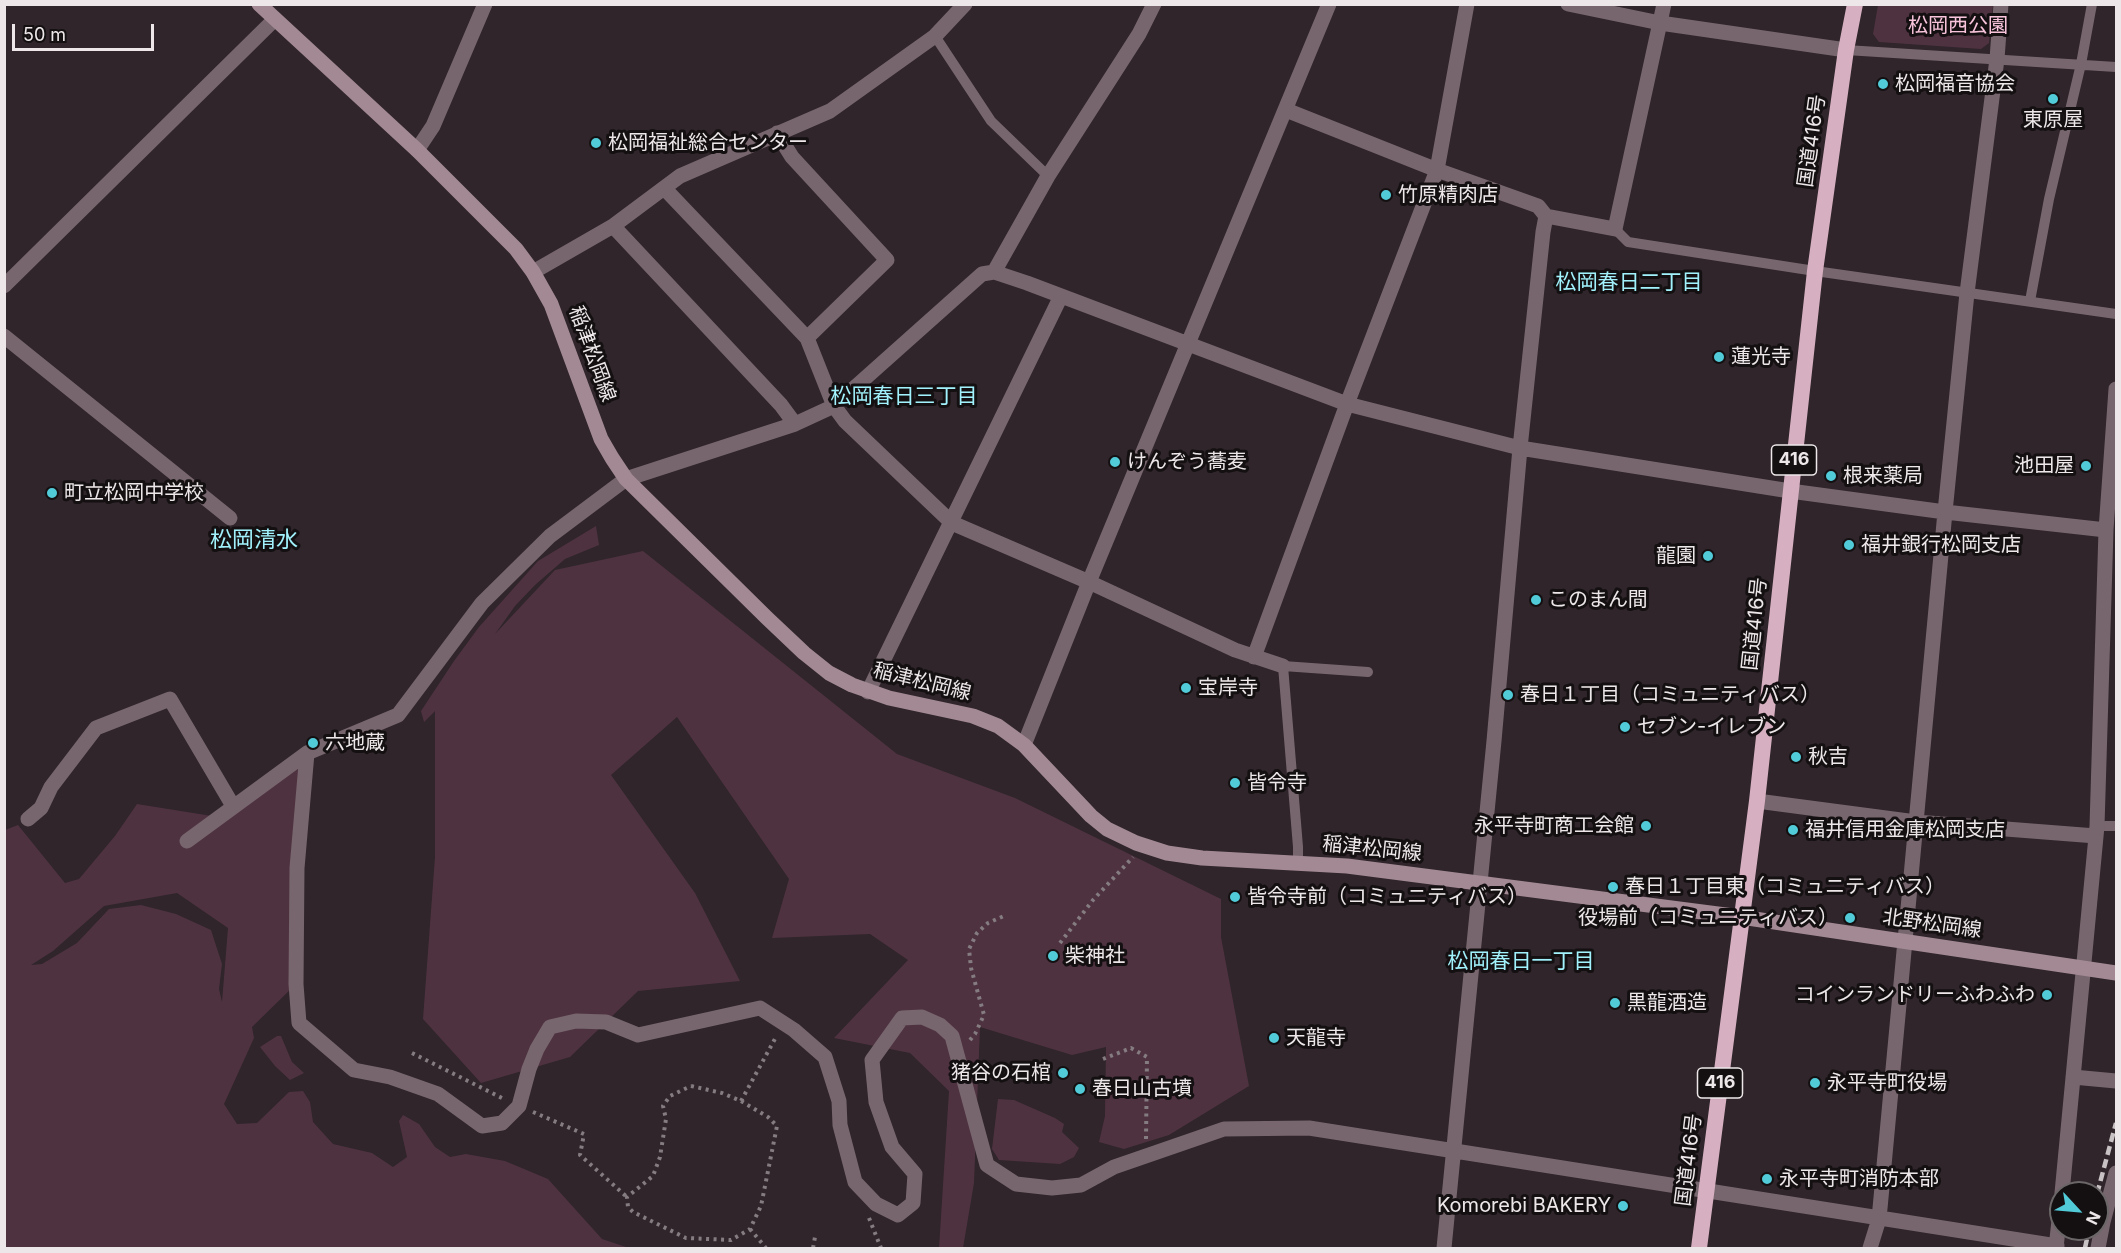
<!DOCTYPE html>
<html>
<head>
<meta charset="utf-8">
<style>
  body { margin:0 }
  #map { position:relative; width:2121px; height:1253px; overflow:hidden; background:#2f252a; font-family:Inter,sans-serif }
  canvas { display:block }
  .frame { position:absolute; inset:0; border:6px solid #ede7e9; pointer-events:none }
  .north { position:absolute; left:2049px; top:1181px; width:60px; height:60px; box-sizing:border-box; background:#141012; border:2px solid #6b6668; border-radius:50%; rotate:116deg; font-size:16px; font-weight:700; line-height:24px; text-align:center; color:#ede7e9 }
  .north::after { content:''; display:block; margin:auto; width:21px; height:27px; background:#52cbd9; clip-path:polygon(50% 0,100% 100%,50% 72%,0 100%) }
  .scale { position:absolute; left:12px; top:24px; width:142px; height:27px; box-sizing:border-box; border:3px solid #ede7e9; border-top:0; padding-left:8px; font-size:18px; line-height:21px; white-space:nowrap; color:#ede7e9; -webkit-text-stroke:4px #141012; paint-order:stroke }
</style>
</head>
<body>
<div id="map">
<canvas width="2121" height="1253"></canvas>
<div class="frame"></div>
<div class="north">N</div>
<div class="scale">50 m</div>
</div>
<script>
const ctx = document.querySelector('canvas').getContext('2d');
ctx.lineJoin = 'round';
function fill(path, color) { ctx.fillStyle = color; ctx.fill(path, 'evenodd'); }
const shape = rows => new Path2D(rows.map(r => 'M' + r).join(''));
function stroke(path, color, width, dash) { ctx.strokeStyle = color; ctx.lineWidth = width; ctx.lineCap = dash ? 'butt' : 'round'; ctx.setLineDash(dash || []); ctx.stroke(path); }
function write(font, color, halo, rows, align = 'center') {
  ctx.font = font + ' Inter,"Noto Sans JP",sans-serif'; ctx.lineWidth = 6; ctx.setLineDash([]); ctx.textBaseline = 'middle'; ctx.strokeStyle = halo; ctx.fillStyle = color; for (const [text, x, y, turn = 0] of rows) {
    ctx.save(); ctx.translate(x, y); ctx.rotate((+turn || 0) * Math.PI / 180); ctx.textAlign = isNaN(turn) ? turn : align; if (halo) ctx.strokeText(text, 0, 0); ctx.fillText(text, 0, 0); ctx.restore();
  }
}
const green = shape([
  [1878,5,1993,5,1989,43,1981,49,1879,42,1873,34],
  [596,526,599,545,565,559,535,585,515,606,495,634,555,570,643,551,897,754,1015,798,1221,899,1221,937,1249,1086,1169,1135,1124,1149,1099,1142,1105,1116,1106,1047,1072,1055,980,1027,974,1183,963,1248,939,1248,949,1091,910,1053,834,1038,908,960,870,934,772,938,789,879,677,717,611,775,695,893,740,981,638,991,570,1057,481,1083,423,1019,435,857,435,711,424,722,421,711,454,661,479,627,538,561],
  [307,753,296,984,252,1027,254,1038,224,1104,237,1124,257,1123,289,1092,303,1091,310,1102,313,1122,333,1144,372,1153,393,1167,407,1157,399,1121,403,1115,419,1124,435,1147,450,1157,466,1154,505,1161,548,1179,602,1239,629,1248,5,1248,5,830,18,825,65,883,79,879,115,836,137,804,218,817],
  [177,893,228,928,222,1002,219,989,222,964,211,930,176,914,141,905,109,909,77,943,42,964,31,965,53,951,104,906],
  [277,1036,281,1036,292,1062,304,1073,290,1080,275,1066,260,1047],
  [998,1099,1014,1100,1055,1118,1064,1124,1062,1132,1079,1148,1074,1157,1060,1164,999,1160,992,1149]
]);
const path = shape([
  [1060,943,1093,900,1133,857],
  [970,1040,975,1034,984,1015,971,968,969,949,977,933,988,923,1006,915],
  [412,1053,504,1099],
  [1103,1059,1131,1048,1147,1057,1146,1140],
  [691,1086,722,1093,741,1101,768,1117,777,1126,761,1206,750,1229,731,1240,686,1238,633,1212,628,1207,627,1197,653,1176,660,1157,666,1119,663,1106,670,1096,691,1086],
  [741,1101,776,1037],
  [533,1112,584,1134,580,1155,627,1197],
  [869,1218,881,1248],
  [750,1229,766,1248],
  [813,1248,815,1237]
]);
const service = shape([
  [935,36,991,121,1048,176],
  [1846,50,2116,67],
  [1615,229,1628,242,1815,271,2116,314],
  [2030,301,2049,199,2081,64,2092,4],
  [2097,826,2116,826],
  [1298,864,1298,847,1283,666,1368,672]
]);
const minor = shape([
  [1568,4,1660,23,1846,50],
  [1286,110,1437,170,1538,206,1546,216,1615,229,1664,4],
  [777,133,792,157,887,260,807,338],
  [665,189,807,338,834,406,845,421,952,523,1089,582,1235,650,1283,666],
  [613,226,781,405,795,424],
  [533,272,613,226,680,176,830,111,935,36,965,4],
  [994,272,1048,176,1139,34,1154,4],
  [4,286,275,19],
  [4,336,230,518],
  [1254,657,1347,404,1437,170,1467,4],
  [868,692,1061,296],
  [1024,745,1089,582,1329,4],
  [307,753,297,868,296,984,299,1023,354,1070,390,1077,438,1094,482,1126,502,1123,519,1106,529,1069,537,1049,550,1027,576,1021,606,1022,638,1035,760,1008,794,1030,825,1057,839,1101,840,1125,855,1182,876,1204,898,1215,913,1203,915,1174,892,1147,876,1102,872,1060,902,1018,922,1017,940,1025,952,1036,987,1165,1016,1184,1052,1188,1081,1185,1114,1167,1224,1129,1309,1128,2057,1246],
  [1757,801,1916,822,2096,836],
  [28,819,41,808,51,787,96,728,170,699,233,806],
  [187,841,307,753,398,715,482,603,550,536,626,479,795,424,834,406,982,274,994,272,1027,283,1347,404,1520,448,1790,491,1945,512,2106,530],
  [2073,1077,2116,1081],
  [2062,1193,2097,826,2106,530,2116,389],
  [1444,1248,1494,741,1520,448,1543,232,1546,216],
  [1870,1248,1879,1219,1945,512,1967,293,1997,59,2001,4],
  [2056,1248,2061,1202],
  [2098,1248,2103,1222,2116,1173]
]);
const tertiary = shape([
  [417,150,433,126,485,4]
]);
const secondary = shape([
  [259,4,417,150,516,249,533,272,551,304,601,439,612,458,626,479,767,618,804,653,829,673,852,685,889,698,973,716,998,726,1024,745,1091,816,1107,829,1136,843,1167,853,1202,858,1347,866,1741,917,2116,973]
]);
const trunk = shape([
  [1699,1248,1757,801,1815,271,1846,50,1855,4]
]);
const rail = shape([
  [2097,1194,2116,1123],
  [2085,1248,2089,1229]
]);
const markers = [
  [1883,84,6,"#52cbd9"],
  [2053,99,6,"#52cbd9"],
  [596,143,6,"#52cbd9"],
  [1386,195,6,"#52cbd9"],
  [1719,357,6,"#52cbd9"],
  [1115,462,6,"#52cbd9"],
  [2086,466,6,"#52cbd9"],
  [1831,476,6,"#52cbd9"],
  [52,493,6,"#52cbd9"],
  [1849,545,6,"#52cbd9"],
  [1708,556,6,"#52cbd9"],
  [1536,600,6,"#52cbd9"],
  [1186,688,6,"#52cbd9"],
  [1508,695,6,"#52cbd9"],
  [1625,727,6,"#52cbd9"],
  [313,743,6,"#52cbd9"],
  [1796,757,6,"#52cbd9"],
  [1235,783,6,"#52cbd9"],
  [1646,826,6,"#52cbd9"],
  [1793,830,6,"#52cbd9"],
  [1613,887,6,"#52cbd9"],
  [1235,897,6,"#52cbd9"],
  [1850,918,6,"#52cbd9"],
  [1053,956,6,"#52cbd9"],
  [2047,995,6,"#52cbd9"],
  [1615,1003,6,"#52cbd9"],
  [1274,1038,6,"#52cbd9"],
  [1063,1073,6,"#52cbd9"],
  [1815,1083,6,"#52cbd9"],
  [1080,1089,6,"#52cbd9"],
  [1767,1179,6,"#52cbd9"],
  [1623,1206,6,"#52cbd9"]
];
const shields = [
  [1794,460,45],
  [1720,1083,45]
];
const shieldNames = [
  ["416",1794,460],
  ["416",1720,1083]
];
const parkNames = [
  ["松岡西公園",1958,26]
];
const poiNames = [
  ["松岡福音協会",1895,84],
  ["東原屋",2053,120,"center"],
  ["松岡福祉総合センター",608,143],
  ["竹原精肉店",1398,195],
  ["蓮光寺",1731,357],
  ["けんぞう蕎麦",1127,462],
  ["池田屋",2074,466,"right"],
  ["根来薬局",1843,476],
  ["町立松岡中学校",64,493],
  ["福井銀行松岡支店",1861,545],
  ["龍園",1696,556,"right"],
  ["このまん間",1548,600],
  ["宝岸寺",1198,688],
  ["春日１丁目（コミュニティバス）",1520,695],
  ["セブン-イレブン",1637,727],
  ["六地蔵",325,743],
  ["秋吉",1808,757],
  ["皆令寺",1247,783],
  ["永平寺町商工会館",1634,826,"right"],
  ["福井信用金庫松岡支店",1805,830],
  ["春日１丁目東（コミュニティバス）",1625,887],
  ["皆令寺前（コミュニティバス）",1247,897],
  ["役場前（コミュニティバス）",1838,918,"right"],
  ["柴神社",1065,956],
  ["コインランドリーふわふわ",2035,995,"right"],
  ["黒龍酒造",1627,1003],
  ["天龍寺",1286,1038],
  ["猪谷の石棺",1051,1073,"right"],
  ["永平寺町役場",1827,1083],
  ["春日山古墳",1092,1089],
  ["永平寺町消防本部",1779,1179],
  ["Komorebi BAKERY",1611,1206,"right"]
];
const streetNames = [
  ["国道416号",1812,141,-82],
  ["稲津松岡線",592,354,70],
  ["国道416号",1755,624,-84],
  ["稲津松岡線",922,682,14],
  ["稲津松岡線",1372,849,6],
  ["北野松岡線",1932,924,8],
  ["国道416号",1689,1160,-83]
];
const neighbourhoodNames = [
  ["松岡春日二丁目",1629,283],
  ["松岡春日三丁目",904,397],
  ["松岡春日一丁目",1521,962]
];
const quarterNames = [
  ["松岡清水",254,540]
];
fill(green, '#4f3240');
stroke(path, '#847c80', 4, [3, 4.5]);
stroke(service, '#77666d', 10);
stroke(minor, '#77666d', 15);
stroke(tertiary, '#77666d', 15);
stroke(secondary, '#a38994', 15);
stroke(trunk, '#d6afc0', 16);
stroke(rail, '#c9c2c5', 4.5, [9, 4.5]);
for (const [x, y, r, color] of markers) { const dot = new Path2D(); dot.arc(x, y, r, 0, 2 * Math.PI); ctx.fillStyle = color; ctx.fill(dot); stroke(dot, '#141012', 2); }
for (const [x, y, w] of shields) { const box = new Path2D(); box.roundRect(x - w / 2, y - 15, w, 30, 4.5); ctx.fillStyle = '#141012'; ctx.fill(box); stroke(box, '#ede7e9', 1.5); }
write('bold 18px', '#ede7e9', null, shieldNames);
write('20px', '#f8c4db', '#141012', parkNames);
write('20px', '#ede7e9', '#141012', poiNames, 'left');
write('20px', '#ede7e9', '#141012', streetNames);
write('21px', '#a1f2fc', '#141012', neighbourhoodNames);
write('22px', '#a1f2fc', '#141012', quarterNames);
</script>
</body>
</html>
